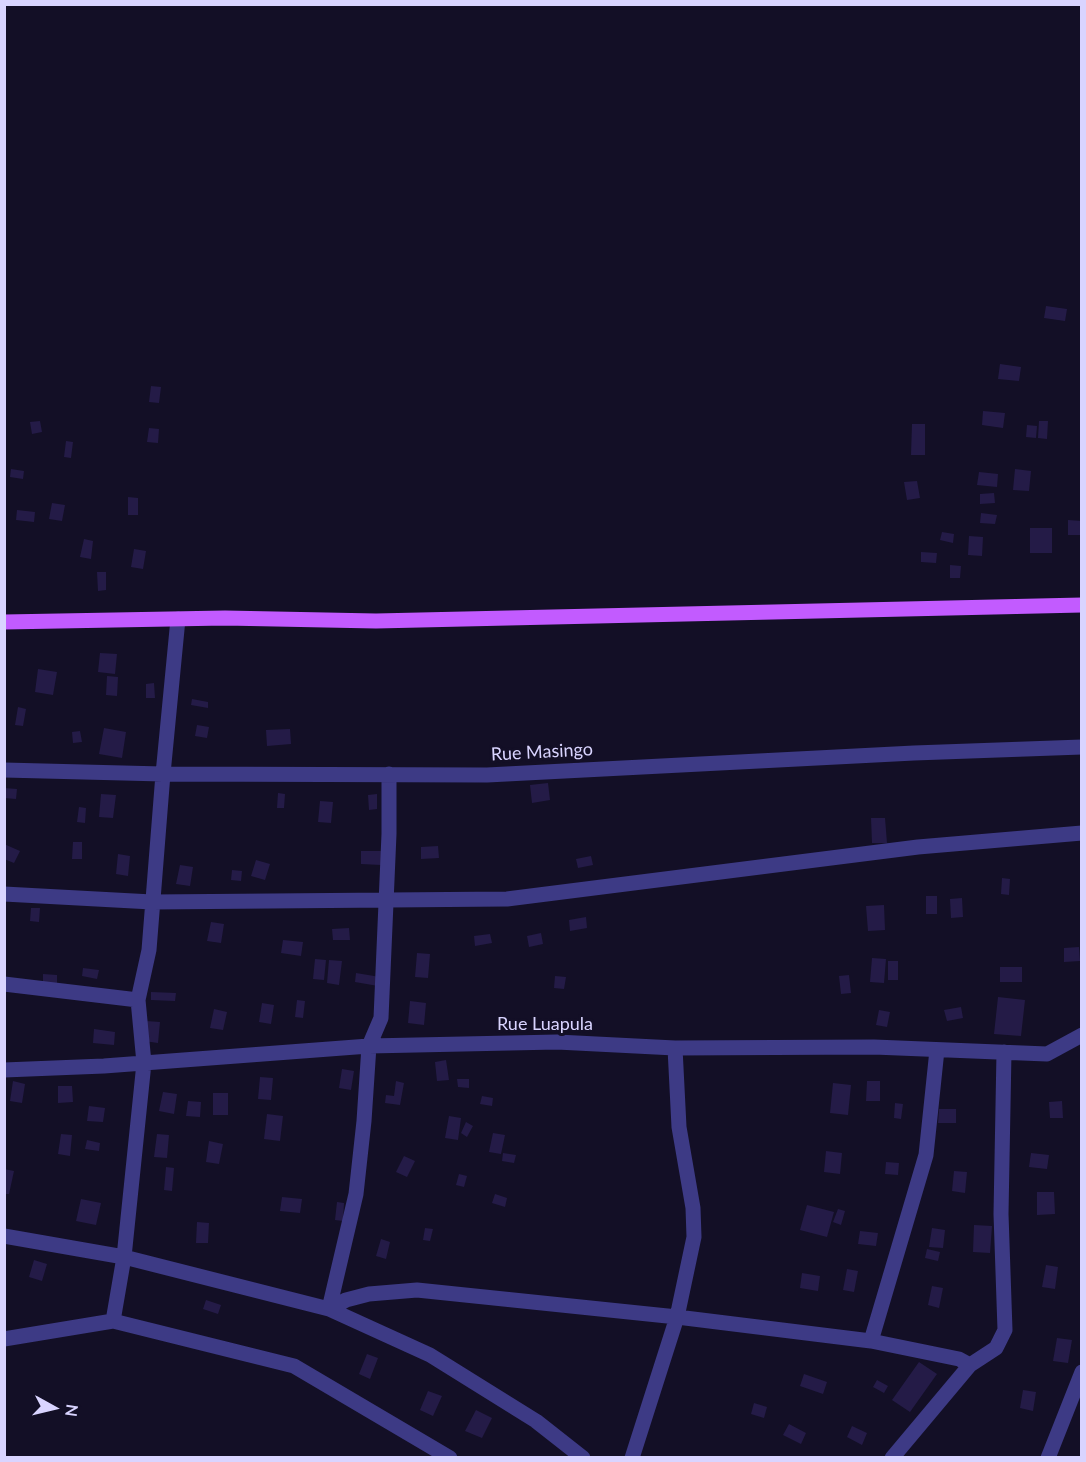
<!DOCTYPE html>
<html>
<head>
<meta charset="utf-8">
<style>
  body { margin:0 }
  #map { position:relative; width:1086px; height:1462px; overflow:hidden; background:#130f26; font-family:Lato,sans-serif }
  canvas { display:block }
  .frame { position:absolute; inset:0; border:6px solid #d9d4ff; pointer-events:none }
  .north { position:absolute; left:24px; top:1378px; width:60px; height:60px; -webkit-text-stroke:4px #130f26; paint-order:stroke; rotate:98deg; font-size:16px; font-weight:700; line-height:24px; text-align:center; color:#d9d4ff }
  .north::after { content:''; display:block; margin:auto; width:21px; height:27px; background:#d9d4ff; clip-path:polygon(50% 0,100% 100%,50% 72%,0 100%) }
</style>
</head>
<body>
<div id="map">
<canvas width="1086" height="1462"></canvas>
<div class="frame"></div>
<div class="north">N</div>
</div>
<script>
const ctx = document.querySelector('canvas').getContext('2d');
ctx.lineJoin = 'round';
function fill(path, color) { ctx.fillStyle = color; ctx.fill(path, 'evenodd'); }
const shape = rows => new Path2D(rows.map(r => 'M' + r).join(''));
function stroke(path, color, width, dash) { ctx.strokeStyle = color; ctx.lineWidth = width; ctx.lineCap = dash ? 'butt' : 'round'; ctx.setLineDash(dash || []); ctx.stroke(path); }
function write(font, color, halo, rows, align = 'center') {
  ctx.font = font + ' Lato,sans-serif'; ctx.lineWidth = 6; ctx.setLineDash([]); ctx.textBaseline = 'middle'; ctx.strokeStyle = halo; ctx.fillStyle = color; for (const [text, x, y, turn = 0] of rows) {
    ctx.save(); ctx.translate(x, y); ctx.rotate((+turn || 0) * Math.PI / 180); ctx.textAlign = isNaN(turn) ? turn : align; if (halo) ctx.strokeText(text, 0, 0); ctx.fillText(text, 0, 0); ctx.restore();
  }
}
const building = shape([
  [1046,306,1067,309,1065,321,1044,318],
  [1000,364,1021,367,1019,381,998,379],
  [151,386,161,387,159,403,149,402],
  [983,411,1005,413,1003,428,982,425],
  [40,421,42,432,32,434,30,422],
  [1039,421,1048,421,1047,439,1038,438],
  [912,424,925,424,925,455,911,455],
  [1027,425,1037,426,1036,438,1026,437],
  [149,428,159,429,158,443,147,442],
  [66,441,73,442,71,458,64,457],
  [11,469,24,471,23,479,10,477],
  [1015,469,1031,471,1029,491,1013,490],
  [979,472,998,474,997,487,977,485],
  [917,481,920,498,907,500,904,482],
  [994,493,995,503,980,504,980,494],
  [128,497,138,498,138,515,128,515],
  [52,503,65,505,62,521,49,519],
  [17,510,35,512,34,522,16,520],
  [981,513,997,515,995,524,980,523],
  [1068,520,1082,521,1082,535,1068,535],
  [1030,528,1052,528,1052,553,1030,553],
  [942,532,954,534,953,543,940,540],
  [969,536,983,537,982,556,968,555],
  [84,539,93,541,91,559,80,557],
  [134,549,146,551,143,569,131,567],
  [921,552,937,553,936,563,921,562],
  [950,565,961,566,960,578,950,578],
  [97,572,106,572,106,590,98,591],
  [100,653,117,654,115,674,98,672],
  [38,669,57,672,53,695,35,692],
  [107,676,118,677,117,696,106,695],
  [154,683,155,698,146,698,146,684],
  [192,699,208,702,208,708,191,705],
  [18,707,26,709,23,726,15,725],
  [197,725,209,727,207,738,195,736],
  [104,728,126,732,122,758,99,754],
  [290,729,291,744,267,746,266,730],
  [80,731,82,742,73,743,72,732],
  [548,783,550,800,532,803,530,785],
  [4,788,17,789,16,799,4,798],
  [278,793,285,794,284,808,277,808],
  [101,794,116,795,113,818,99,817],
  [377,794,377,809,369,810,368,795],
  [320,801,333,802,331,823,318,822],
  [79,807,86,808,85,823,77,822],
  [871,818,885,818,887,843,872,843],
  [73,842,82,842,82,859,72,859],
  [4,844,20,851,14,863,4,859],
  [438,846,439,858,421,859,421,847],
  [361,851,381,851,381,865,361,864],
  [118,854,130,856,128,876,116,874],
  [591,856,593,865,578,868,576,859],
  [256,860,270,864,265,880,251,876],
  [180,865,193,867,190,886,176,884],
  [232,870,242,871,241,881,231,880],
  [1002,878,1010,879,1009,895,1001,894],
  [926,896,937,896,937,914,926,914],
  [962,898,963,917,951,918,950,899],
  [884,905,885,930,868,931,866,906],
  [31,908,40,908,39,922,30,921],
  [586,917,587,928,570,931,569,920],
  [211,922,224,924,221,943,207,941],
  [349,928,350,940,333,940,332,929],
  [541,933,543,944,529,947,527,936],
  [490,934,492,943,475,946,474,936],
  [283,940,303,942,301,956,281,953],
  [1079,947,1080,961,1064,962,1064,948],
  [417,953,430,954,428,978,415,977],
  [872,958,886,959,884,983,870,982],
  [315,959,326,960,324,980,313,979],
  [329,960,342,961,339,985,327,983],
  [888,961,898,961,898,980,888,980],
  [1000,967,1022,967,1022,982,1000,982],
  [83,968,99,970,97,979,82,976],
  [356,973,380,977,378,986,355,982],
  [43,974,57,975,57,984,43,983],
  [849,975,851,993,841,994,839,976],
  [555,976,566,977,564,989,554,988],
  [151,992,176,993,175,1001,151,1000],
  [998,997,1025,1000,1021,1036,994,1034],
  [297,1000,305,1001,303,1018,295,1017],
  [410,1001,426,1003,424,1025,408,1023],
  [262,1003,274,1005,271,1024,259,1022],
  [961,1007,963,1018,947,1021,944,1010],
  [214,1009,227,1012,223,1030,210,1028],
  [879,1010,890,1012,887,1027,876,1025],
  [146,1021,160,1022,158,1043,144,1041],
  [94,1029,115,1032,114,1045,93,1043],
  [446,1060,449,1080,437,1081,435,1062],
  [342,1069,354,1071,351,1090,339,1088],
  [260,1077,273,1078,271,1100,258,1099],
  [457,1079,469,1079,469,1088,458,1087],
  [13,1081,25,1084,22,1103,10,1101],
  [396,1081,404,1083,400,1105,385,1103,386,1095,394,1096],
  [867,1081,880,1081,880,1101,866,1101],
  [833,1083,851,1085,848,1115,830,1113],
  [58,1086,72,1086,73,1102,58,1103],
  [163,1092,177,1094,174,1114,159,1111],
  [213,1093,228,1093,228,1115,213,1115],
  [482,1096,493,1098,492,1106,480,1104],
  [188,1101,201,1102,200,1117,186,1116],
  [1062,1101,1063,1118,1050,1118,1049,1102],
  [895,1103,903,1104,901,1119,894,1118],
  [89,1106,105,1108,103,1122,87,1121],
  [939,1109,956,1109,956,1123,938,1123],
  [267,1114,283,1116,280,1141,264,1139],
  [449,1116,461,1118,458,1140,445,1138],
  [466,1122,473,1126,467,1137,461,1133],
  [493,1133,505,1135,501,1154,489,1152],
  [61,1134,72,1135,70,1156,58,1154],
  [157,1134,169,1135,167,1158,154,1157],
  [87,1140,100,1143,99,1151,85,1149],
  [209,1141,223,1144,219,1164,206,1162],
  [826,1151,842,1153,840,1174,824,1172],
  [503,1153,516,1155,514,1163,502,1161],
  [1031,1153,1049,1155,1047,1169,1029,1167],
  [404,1156,415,1161,407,1177,396,1172],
  [886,1162,899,1163,898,1175,885,1174],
  [166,1167,174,1168,172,1191,164,1190],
  [4,1169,14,1171,9,1194,4,1194],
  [954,1171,967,1172,965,1193,952,1191],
  [459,1174,467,1176,464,1187,456,1185],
  [1037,1192,1054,1192,1055,1214,1037,1215],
  [495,1194,507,1198,505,1207,492,1203],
  [282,1197,302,1199,300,1213,280,1211],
  [81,1199,101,1203,96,1225,76,1221],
  [337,1202,344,1203,343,1221,335,1220],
  [807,1205,834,1212,827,1237,800,1230],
  [838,1209,845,1211,841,1225,833,1222],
  [197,1222,209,1223,208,1243,196,1243],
  [974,1225,992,1226,990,1253,973,1252],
  [425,1228,433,1229,430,1241,423,1240],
  [932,1228,945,1230,943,1248,929,1247],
  [860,1231,878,1233,876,1246,858,1244],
  [381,1239,390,1242,386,1259,376,1256],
  [927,1249,940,1252,938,1261,925,1258],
  [34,1260,47,1264,42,1281,29,1277],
  [1046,1265,1058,1267,1055,1289,1042,1287],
  [847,1269,858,1271,854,1292,843,1290],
  [802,1273,820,1276,818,1291,800,1288],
  [932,1286,943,1288,939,1308,928,1305],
  [206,1300,221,1305,218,1314,203,1309],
  [1057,1338,1072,1340,1068,1363,1053,1361],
  [367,1354,378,1358,370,1379,359,1374],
  [919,1362,937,1374,910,1412,892,1400],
  [804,1374,827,1382,823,1394,800,1386],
  [877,1380,888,1386,884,1393,873,1387],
  [1023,1390,1036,1392,1033,1411,1020,1408],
  [428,1391,442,1396,433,1416,420,1410],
  [754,1403,767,1407,764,1418,751,1414],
  [476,1410,492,1418,482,1438,465,1431],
  [789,1424,806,1433,801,1444,783,1435],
  [852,1426,867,1433,862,1445,847,1437]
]);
const minor = shape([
  [4,770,163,774,487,775,914,753,1082,747],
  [4,894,152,902,507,899,918,847,1082,833],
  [4,984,138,1000],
  [4,1070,104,1066,369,1046,557,1042,675,1048,874,1047,1047,1054,1082,1035],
  [4,1236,124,1257,329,1309,430,1355,536,1421,583,1458],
  [329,1309,346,1300,369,1294,417,1290,677,1317,871,1341,959,1359,970,1365],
  [329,1309,356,1194,364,1121,369,1046,381,1018,389,834,389,774],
  [113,1321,124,1257,144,1063,138,1000,149,950,163,774,178,619],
  [4,1339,113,1321,294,1366,450,1458],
  [871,1341,926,1155,937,1050],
  [632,1458,677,1317,694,1237,693,1208,679,1127,675,1048],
  [892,1458,970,1365,996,1348,1005,1330,1001,1214,1004,1052],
  [1048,1458,1082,1372]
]);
const major = shape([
  [4,622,225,618,376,621,1082,605]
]);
const streetNames = [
  ["Rue Masingo",542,752,-3],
  ["Rue Luapula",545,1024]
];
fill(building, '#241b47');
stroke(minor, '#3d3a85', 15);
stroke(major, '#c25bff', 15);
write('18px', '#d9d4ff', '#130f26', streetNames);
</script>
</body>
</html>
